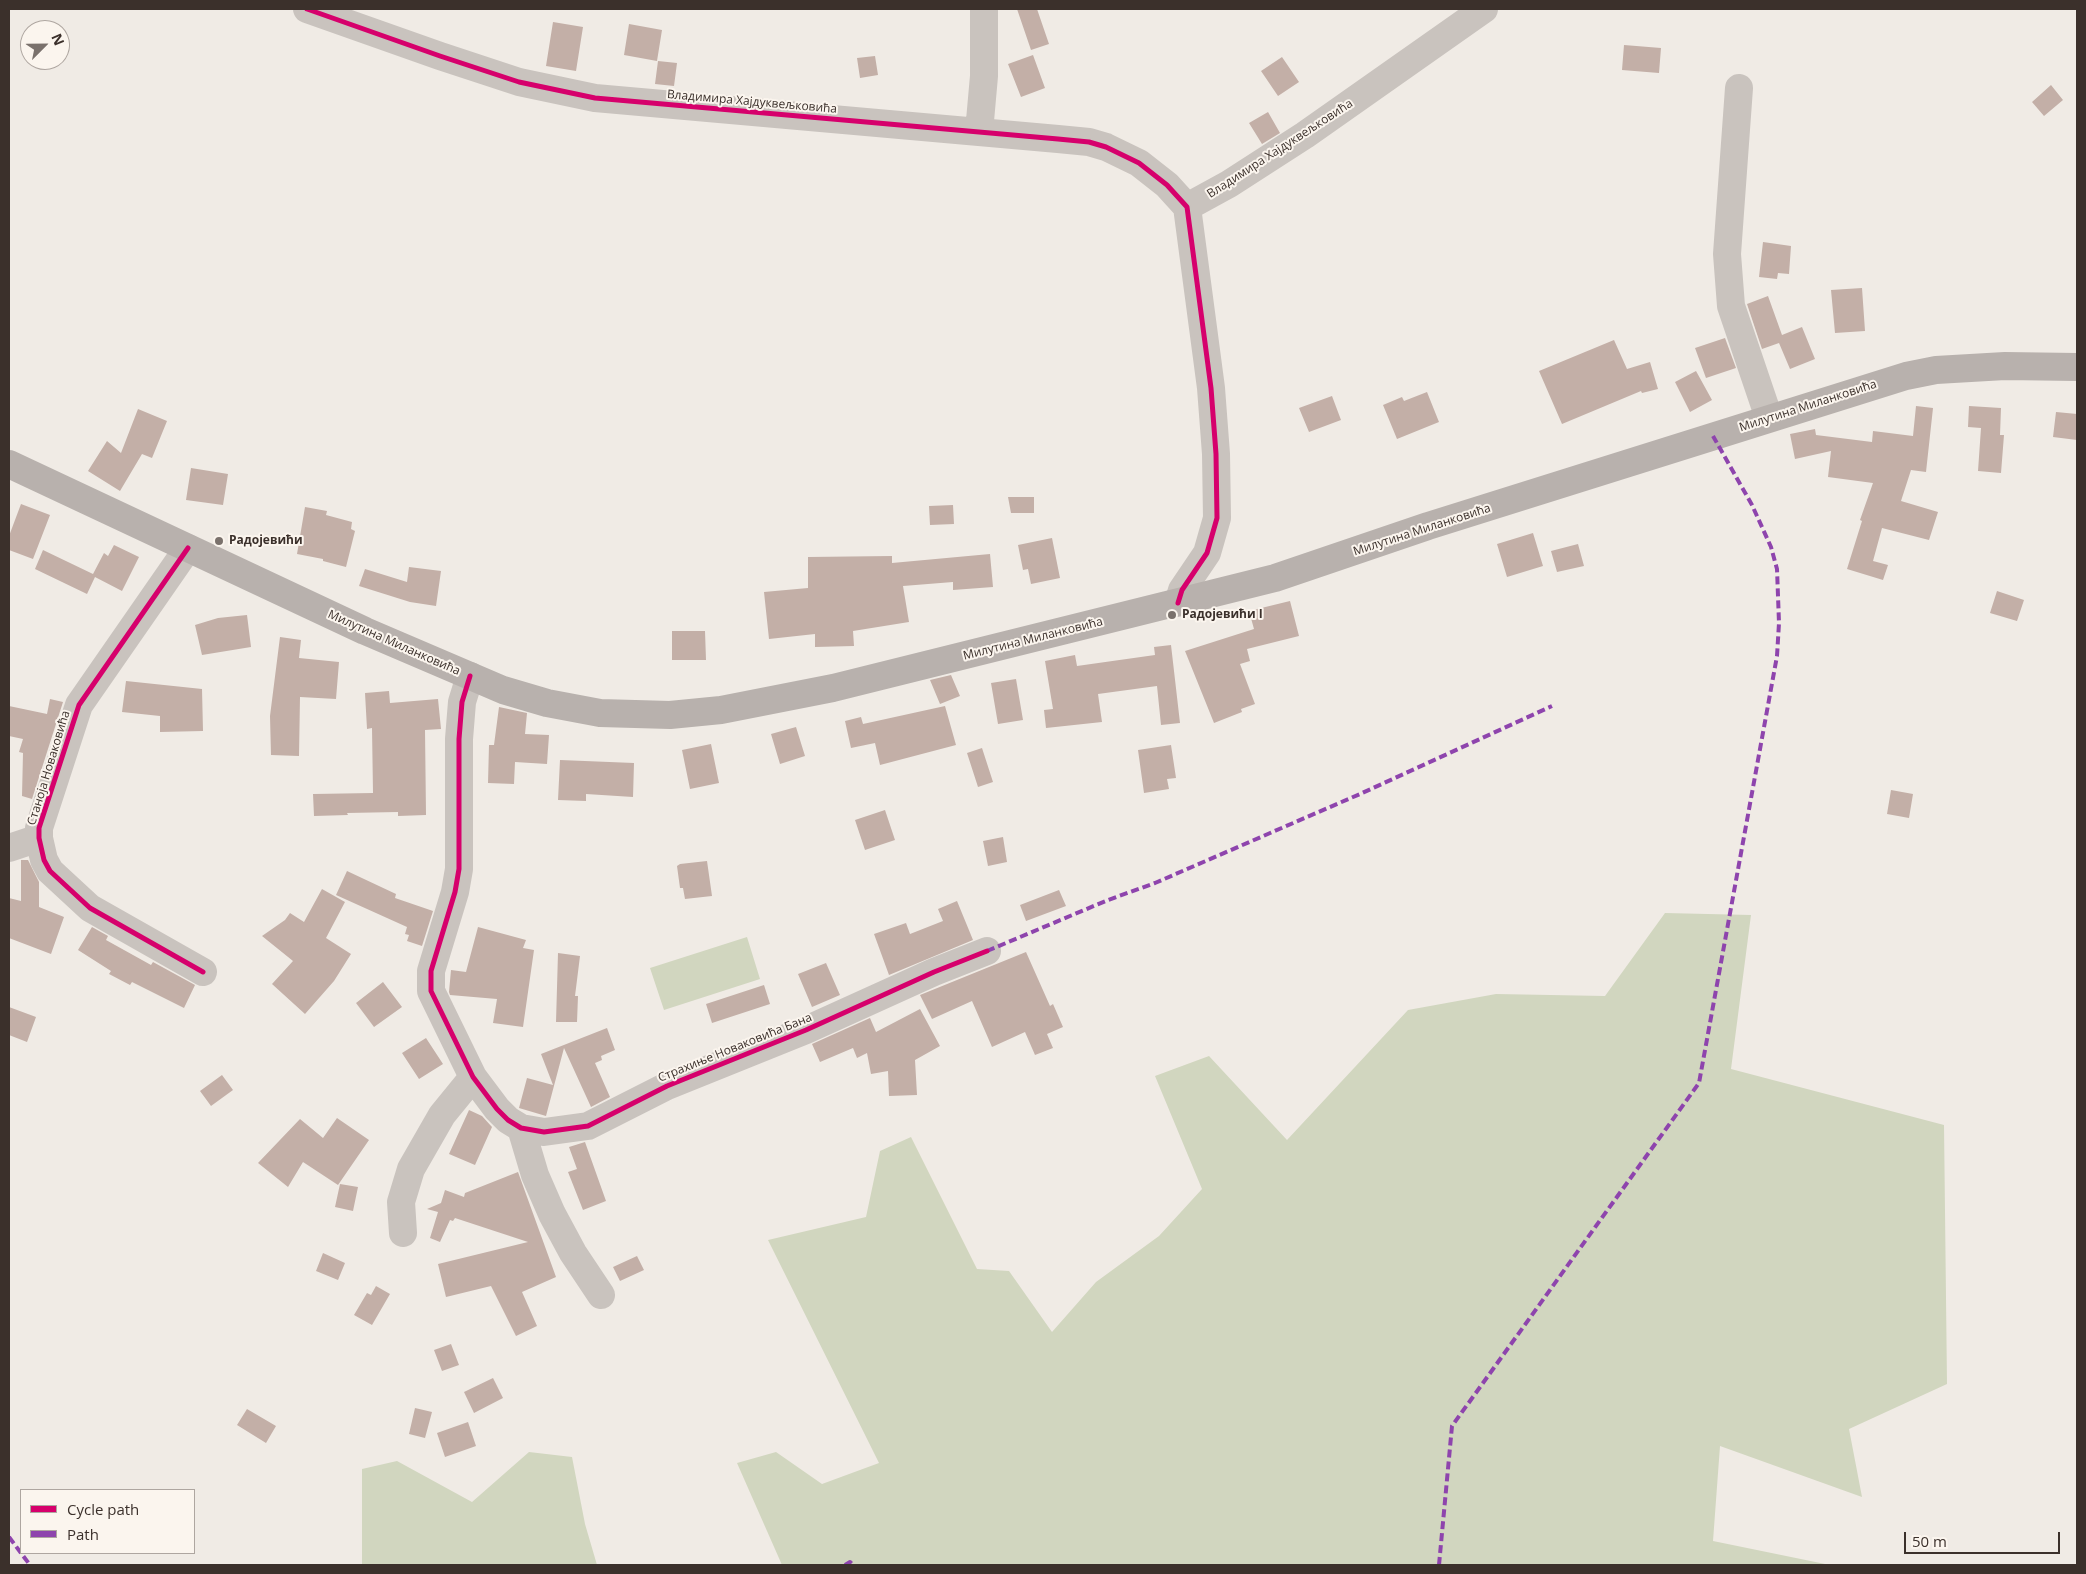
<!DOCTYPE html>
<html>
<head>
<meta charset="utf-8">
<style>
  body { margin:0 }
  #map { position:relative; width:2086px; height:1574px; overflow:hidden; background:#f0ebe5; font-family:"Open Sans",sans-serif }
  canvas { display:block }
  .frame { position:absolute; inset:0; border:10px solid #3b302b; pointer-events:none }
  .legend { position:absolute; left:20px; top:1489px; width:175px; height:65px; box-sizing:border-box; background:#fbf5ee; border:1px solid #aea6a0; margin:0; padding:6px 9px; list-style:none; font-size:15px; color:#3b302b }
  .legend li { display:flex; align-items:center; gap:10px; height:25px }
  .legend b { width:25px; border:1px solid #aea6a0 }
  .north { position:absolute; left:20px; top:20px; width:50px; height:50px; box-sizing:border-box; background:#fbf5ee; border:1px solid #aea6a0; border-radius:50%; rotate:67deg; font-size:14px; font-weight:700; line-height:20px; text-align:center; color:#3b302b }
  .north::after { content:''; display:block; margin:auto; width:18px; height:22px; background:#7a716c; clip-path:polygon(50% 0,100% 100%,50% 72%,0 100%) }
  .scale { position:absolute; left:1904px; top:1532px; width:156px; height:22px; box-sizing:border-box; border:2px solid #3b302b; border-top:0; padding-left:6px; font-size:15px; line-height:18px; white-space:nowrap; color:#3b302b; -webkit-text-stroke:4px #fbf5ee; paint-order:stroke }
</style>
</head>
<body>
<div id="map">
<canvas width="2086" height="1574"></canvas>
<div class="frame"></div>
<ul class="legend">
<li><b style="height:6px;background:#d6006c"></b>Cycle path</li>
<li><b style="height:6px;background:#8e44ad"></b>Path</li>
</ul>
<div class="north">N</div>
<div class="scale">50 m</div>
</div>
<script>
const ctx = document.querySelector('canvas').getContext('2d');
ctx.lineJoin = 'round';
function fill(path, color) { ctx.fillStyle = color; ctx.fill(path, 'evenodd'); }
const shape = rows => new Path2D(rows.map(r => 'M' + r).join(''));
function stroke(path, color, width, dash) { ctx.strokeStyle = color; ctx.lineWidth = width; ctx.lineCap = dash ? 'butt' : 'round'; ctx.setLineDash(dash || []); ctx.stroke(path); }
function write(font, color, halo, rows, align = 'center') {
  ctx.font = font + ' "Open Sans",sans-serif'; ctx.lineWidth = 4; ctx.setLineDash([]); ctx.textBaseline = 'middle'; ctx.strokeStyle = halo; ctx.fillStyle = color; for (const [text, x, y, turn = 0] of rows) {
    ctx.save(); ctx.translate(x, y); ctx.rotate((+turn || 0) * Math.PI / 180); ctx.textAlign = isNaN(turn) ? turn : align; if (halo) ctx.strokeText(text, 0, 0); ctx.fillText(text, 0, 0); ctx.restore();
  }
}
const green = shape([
  [1665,913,1751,915,1731,1069,1944,1125,1947,1384,1849,1429,1862,1497,1720,1446,1713,1541,1830,1565,782,1565,737,1463,776,1452,822,1484,879,1463,768,1240,866,1217,880,1151,911,1137,977,1269,1009,1271,1052,1332,1096,1282,1159,1236,1202,1189,1155,1076,1209,1056,1287,1140,1408,1010,1496,994,1605,996],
  [747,937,760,979,664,1010,650,968],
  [529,1452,572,1457,585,1524,597,1565,362,1565,362,1469,397,1461,472,1502]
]);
const building = shape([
  [1017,9,1037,9,1049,44,1031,50],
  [553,22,583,27,576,71,546,66],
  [629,24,662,30,657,61,624,55],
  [1624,45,1661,48,1659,73,1622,70],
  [1033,55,1045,88,1021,97,1008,64],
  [875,56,878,75,860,78,857,58],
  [1282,57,1299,82,1278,96,1261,71],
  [658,61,677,63,674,86,655,84],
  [2051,85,2063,100,2044,116,2032,102],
  [1268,112,1280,133,1262,144,1249,123],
  [1763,242,1791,246,1789,274,1778,273,1777,279,1759,277],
  [1862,288,1865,331,1835,333,1831,290],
  [1768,296,1782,335,1802,327,1815,359,1790,369,1779,343,1762,349,1747,304],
  [1725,338,1736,368,1706,378,1695,348],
  [1614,340,1627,369,1650,362,1658,389,1642,393,1641,391,1562,424,1539,371],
  [1696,371,1712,400,1690,412,1675,382],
  [1427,392,1439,422,1397,439,1383,405,1402,397,1404,401],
  [1332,396,1341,420,1309,432,1299,408],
  [1916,406,1933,408,1926,472,1911,470,1901,501,1938,512,1929,540,1882,528,1873,561,1888,565,1883,580,1847,569,1862,521,1860,520,1873,483,1828,477,1831,451,1795,459,1790,434,1815,429,1816,435,1872,442,1873,431,1913,436],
  [1969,406,2001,408,2000,435,2004,435,2001,473,1978,471,1981,428,1968,427],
  [138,409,167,421,152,458,142,454,120,491,88,471,107,441,121,453],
  [2056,412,2077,414,2077,440,2053,437],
  [191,468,228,474,223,505,186,500],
  [1008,497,1034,497,1034,513,1011,513],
  [21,504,50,515,33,559,9,550,9,536],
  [953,505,954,524,930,525,929,506],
  [305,507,327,511,326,515,352,522,351,529,355,531,346,567,323,561,323,559,297,554],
  [1533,533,1543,566,1507,577,1497,544],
  [1052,538,1060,578,1031,584,1028,569,1023,570,1018,545],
  [1578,544,1584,566,1557,572,1551,551],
  [114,545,139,557,122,591,95,577,87,594,35,569,43,550,93,574,104,553,108,556],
  [990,554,993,587,953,590,953,582,903,586,909,622,853,631,854,646,815,647,815,634,769,639,764,592,808,588,808,557,892,556,892,563],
  [409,567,441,571,436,606,410,602,359,586,365,569,407,582],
  [1997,591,2024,600,2017,621,1990,613],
  [1290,601,1299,636,1247,649,1250,661,1240,664,1255,704,1241,709,1242,712,1214,723,1185,651,1254,629,1249,611],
  [247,615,251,647,202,655,195,625,218,618],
  [672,631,705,631,706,660,672,660],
  [280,637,301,640,299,658,339,662,336,699,300,697,299,756,271,755,270,716],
  [1171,645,1180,723,1161,725,1157,686,1098,694,1102,722,1046,728,1044,710,1053,709,1045,661,1075,655,1077,666,1155,655,1154,647],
  [951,675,960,696,940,704,930,680],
  [1016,679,1023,720,998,724,991,683],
  [126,681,202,689,203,731,160,732,160,716,122,712],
  [389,691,390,703,438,699,441,729,425,730,426,815,398,816,398,812,347,813,348,815,314,816,313,794,373,793,372,728,367,729,365,693],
  [50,699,63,702,32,799,22,796,23,753,19,752,23,739,9,736,9,706,47,714],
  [945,706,956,745,880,765,875,743,851,748,845,721,861,717,863,724],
  [499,707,527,713,525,734,549,735,547,764,515,762,514,784,488,783,489,745,494,745],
  [796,727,805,756,780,764,771,734],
  [711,744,719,783,690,789,682,750],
  [1171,745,1176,778,1167,779,1169,789,1144,793,1138,750],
  [982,748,993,782,978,787,967,753],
  [560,760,634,763,633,797,586,794,586,801,558,800],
  [1891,790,1913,794,1909,818,1887,814],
  [885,810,895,840,865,850,855,820],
  [1003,837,1007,862,988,866,983,841],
  [21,860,28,860,39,882,39,907,64,917,51,954,9,938,9,898,21,901],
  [707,861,712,896,685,899,683,888,680,888,677,866,680,864],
  [347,871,396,894,395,898,433,911,422,946,407,941,409,935,405,934,407,927,336,895],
  [322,889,345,902,326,938,351,954,334,981,305,1014,272,984,293,961,262,936,285,920,290,913,304,922],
  [1059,890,1066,906,1026,921,1020,905],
  [957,901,973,940,889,975,874,934,906,923,910,934,943,921,938,909],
  [92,927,108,936,106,940,151,965,153,962,195,985,184,1008,132,982,130,985,109,974,111,971,78,950],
  [478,927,526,940,523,948,534,950,523,1027,493,1023,497,999,450,995,449,992,451,970,466,972],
  [1026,952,1050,1006,1053,1004,1063,1027,1047,1034,1053,1048,1035,1055,1025,1032,992,1047,972,1001,932,1019,920,995],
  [558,953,580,956,575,996,578,996,577,1022,556,1022],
  [826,963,840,995,812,1007,798,974],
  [383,982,402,1007,374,1027,356,1003],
  [764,985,770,1004,712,1023,706,1004],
  [9,1007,36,1017,27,1042,9,1035],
  [920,1009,940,1046,915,1060,917,1095,889,1096,888,1071,871,1074,867,1053,857,1058,853,1048,820,1062,812,1044,870,1018,876,1032],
  [607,1028,615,1050,601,1056,602,1060,595,1063,610,1097,591,1107,564,1048,546,1116,519,1108,527,1078,553,1085,541,1054],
  [426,1038,443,1064,419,1079,402,1053],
  [222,1075,233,1090,211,1106,200,1091],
  [469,1110,482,1116,492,1127,475,1165,449,1154],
  [337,1118,369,1140,338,1185,303,1162,288,1187,258,1163,300,1119,323,1138],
  [585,1142,606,1201,583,1210,568,1172,577,1169,569,1147],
  [518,1172,556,1277,522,1292,537,1326,516,1336,491,1286,446,1297,438,1264,528,1242,455,1218,453,1221,450,1220,440,1242,430,1238,438,1212,427,1209,441,1203,445,1190,464,1197,465,1193],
  [340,1184,358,1187,353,1211,335,1207],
  [323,1253,345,1263,338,1280,316,1271],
  [637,1256,644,1270,620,1281,613,1267],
  [376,1286,390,1294,372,1325,354,1315,367,1293,371,1295],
  [451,1344,459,1365,442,1371,434,1350],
  [493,1378,503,1398,474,1413,464,1392],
  [415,1408,432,1412,425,1438,409,1434],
  [247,1409,276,1426,266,1443,237,1425],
  [468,1422,476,1446,445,1457,437,1433]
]);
const minor = shape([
  [307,9,440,56,519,82,595,98,1058,139,1089,142,1106,147,1139,163,1167,185,1187,207,1211,388,1216,454,1217,518,1207,553,1182,590,1178,603],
  [1739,88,1727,254,1731,306,1769,418],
  [979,132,984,76,984,9],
  [1187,207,1229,184,1305,135,1484,9],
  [188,548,79,705,39,828,39,838,44,860,50,871,90,908,203,972],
  [470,676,462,702,459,739,459,869,455,892,431,971,431,991,473,1077,497,1109,508,1120,521,1128,544,1132,588,1126,667,1086,806,1030,934,972,987,951],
  [9,848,39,838],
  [521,1128,535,1175,552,1214,573,1253,601,1295],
  [403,1233,401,1202,411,1169,442,1115,473,1077]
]);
const major = shape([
  [9,464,365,631,503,690,547,703,600,713,670,715,721,710,833,688,1275,578,1428,526,1906,376,1936,370,2005,366,2077,367]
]);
const quiet = shape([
  [987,951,1108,900,1155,883,1360,794,1552,706],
  [9,1537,30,1565],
  [845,1565,850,1562,853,1565],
  [1439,1565,1452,1426,1699,1083,1777,656,1779,623,1777,569,1771,547,1752,505,1713,436]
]);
const cycleway = shape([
  [307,9,440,56,519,82,595,98,1058,139,1089,142,1106,147,1139,163,1167,185,1187,207,1211,388,1216,454,1217,518,1207,553,1182,590,1178,603],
  [188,548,79,705,39,828,39,838,44,860,50,871,90,908,203,972],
  [470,676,462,702,459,739,459,869,455,892,431,971,431,991,473,1077,497,1109,508,1120,521,1128,544,1132,588,1126,667,1086,806,1030,934,972,987,951]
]);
const markers = [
  [219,541,5,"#7a716c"],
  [1172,615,5,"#7a716c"]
];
const streetNames = [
  ["Владимира Хајдуквељковића",752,102,5],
  ["Владимира Хајдуквељковића",1280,149,-33],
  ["Милутина Миланковића",1808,406,-18],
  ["Милутина Миланковића",1422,530,-18],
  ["Милутина Миланковића",1033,639,-14],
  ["Милутина Миланковића",394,643,24],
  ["Станоја Новаковића",49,768,-73],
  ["Страхиње Новаковића Бана",735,1048,-22]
];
const poiNames = [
  ["Радојевићи",229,541],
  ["Радојевићи I",1182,615]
];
fill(green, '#d1d6bf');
fill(building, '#c3afa7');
stroke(minor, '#c9c3be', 28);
stroke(major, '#b8b1ad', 28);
stroke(quiet, '#8e44ad', 4, [8, 4]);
stroke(cycleway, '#d6006c', 5);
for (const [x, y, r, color] of markers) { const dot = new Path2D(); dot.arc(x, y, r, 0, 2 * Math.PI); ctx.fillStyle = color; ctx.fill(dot); stroke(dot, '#fbf5ee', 2); }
write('12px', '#3b302b', '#fbf5ee', streetNames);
write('bold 12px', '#3b302b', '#fbf5ee', poiNames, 'left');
</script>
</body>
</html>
